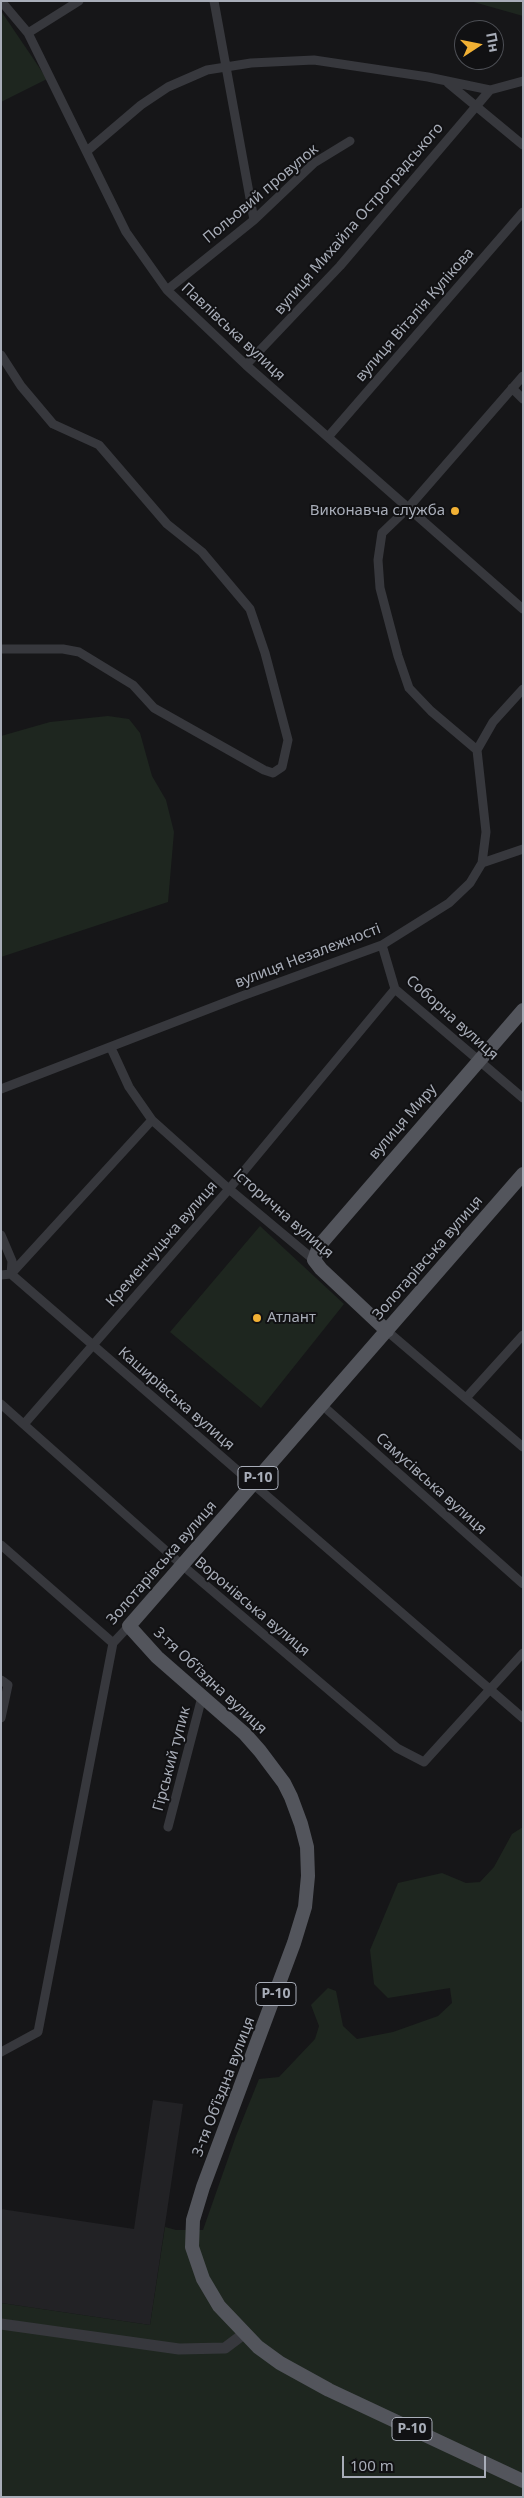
<!DOCTYPE html>
<html>
<head>
<meta charset="utf-8">
<style>
  body { margin:0 }
  #map { position:relative; width:524px; height:2498px; overflow:hidden; background:#161618; font-family:"Noto Sans",sans-serif }
  canvas { display:block }
  .frame { position:absolute; inset:0; border:2px solid #a8adb8; pointer-events:none }
  .north { position:absolute; left:454px; top:20px; width:50px; height:50px; box-sizing:border-box; background:#111113; border:1px solid #4d4f55; border-radius:50%; rotate:79deg; font-size:14px; font-weight:700; line-height:20px; text-align:center; color:#a8adb8 }
  .north::after { content:''; display:block; margin:auto; width:18px; height:22px; background:#f2b134; clip-path:polygon(50% 0,100% 100%,50% 72%,0 100%) }
  .scale { position:absolute; left:342px; top:2456px; width:144px; height:22px; box-sizing:border-box; border:2px solid #a8adb8; border-top:0; padding-left:6px; font-size:15px; line-height:18px; white-space:nowrap; color:#a8adb8; -webkit-text-stroke:4px #111113; paint-order:stroke }
</style>
</head>
<body>
<div id="map">
<canvas width="524" height="2498"></canvas>
<div class="frame"></div>
<div class="north">Пн</div>
<div class="scale">100 m</div>
</div>
<script>
const ctx = document.querySelector('canvas').getContext('2d');
ctx.lineJoin = 'round';
function fill(path, color) { ctx.fillStyle = color; ctx.fill(path, 'evenodd'); }
const shape = rows => new Path2D(rows.map(r => 'M' + r).join(''));
function stroke(path, color, width, dash) { ctx.strokeStyle = color; ctx.lineWidth = width; ctx.lineCap = dash ? 'butt' : 'round'; ctx.setLineDash(dash || []); ctx.stroke(path); }
function write(font, color, halo, rows, align = 'center') {
  ctx.font = font + ' "Noto Sans",sans-serif'; ctx.lineWidth = 4; ctx.setLineDash([]); ctx.textBaseline = 'middle'; ctx.strokeStyle = halo; ctx.fillStyle = color; for (const [text, x, y, turn = 0] of rows) {
    ctx.save(); ctx.translate(x, y); ctx.rotate((+turn || 0) * Math.PI / 180); ctx.textAlign = isNaN(turn) ? turn : align; if (halo) ctx.strokeText(text, 0, 0); ctx.fillText(text, 0, 0); ctx.restore();
  }
}
const built = shape([
  [153,2100,183,2104,150,2325,1,2303,1,2209,134,2229]
]);
const green = shape([
  [470,1,523,1,523,16],
  [1,11,47,79,1,102],
  [108,716,129,719,140,733,152,776,166,800,174,832,168,902,1,957,1,736,50,722],
  [260,1226,344,1304,261,1408,170,1332],
  [523,1827,523,2497,1,2497,1,2303,150,2325,165,2227,176,2230,203,2230,236,2136,259,2079,279,2077,315,2039,319,2026,311,2005,328,1988,336,1991,343,2026,357,2039,393,2032,438,2016,452,2003,450,1988,388,1998,374,1984,370,1950,398,1883,442,1873,466,1883,480,1882,494,1867,512,1834]
]);
const minor = shape([
  [1,1,28,33,126,232,167,290,246,365,523,609],
  [214,1,254,220],
  [28,33,79,1],
  [448,83,523,145],
  [87,151,141,105,168,87,207,70,251,63,314,60,428,77,490,90,523,81],
  [167,290,254,220,314,163,350,141],
  [1,355,21,386,53,424,99,445,167,524,202,552,250,609,265,653,288,740,282,767,273,773,264,770,170,717,154,708,133,685,79,652,63,649,1,649],
  [246,365,340,266,490,90],
  [512,388,523,399],
  [328,437,523,212],
  [477,750,431,711,409,688,398,656,380,588,378,560,382,533,408,508,523,376],
  [482,863,523,849],
  [382,945,395,989,523,1098],
  [111,1048,129,1087,152,1120,229,1189,314,1260],
  [1,1089,242,996,382,945,449,903,470,883,482,863,486,832,477,750,493,722,523,689],
  [1,1235,12,1261,11,1274,523,1718],
  [1,1275,11,1274,152,1120],
  [387,1331,523,1447],
  [466,1398,523,1335],
  [1,1404,182,1565,397,1748,424,1762,523,1653],
  [322,1405,523,1584],
  [25,1423,229,1189,395,989],
  [1,1545,113,1643],
  [1,1680,8,1685,1,1718],
  [168,1827,202,1697],
  [1,2052,38,2032,113,1643,129,1626]
]);
const tertiary = shape([
  [1,2324,179,2349,225,2348,245,2333]
]);
const primary = shape([
  [523,1174,129,1626,157,1657,245,1734,260,1751,284,1783,291,1797,301,1824,307,1847,308,1876,305,1907,294,1943,203,2187,193,2220,192,2247,203,2279,219,2306,258,2347,280,2363,329,2390,523,2481],
  [387,1331,321,1269,314,1260,319,1246,523,1010]
]);
const markers = [
  [455,511,5,"#f2b134"],
  [257,1318,5,"#f2b134"]
];
const shields = [
  [258,1478,40],
  [276,1994,40],
  [412,2429,40]
];
const shieldNames = [
  ["Р-10",258,1478],
  ["Р-10",276,1994],
  ["Р-10",412,2429]
];
const streetNames = [
  ["Польовий провулок",261,194,-40],
  ["вулиця Михайла Остроградського",359,219,-49],
  ["вулиця Віталія Кулікова",415,315,-49],
  ["Павлівська вулиця",233,332,43],
  ["вулиця Незалежності",308,956,-21],
  ["Соборна вулиця",452,1018,42],
  ["вулиця Миру",403,1122,-49],
  ["Історична вулиця",283,1214,41],
  ["Кременчуцька вулиця",162,1244,-49],
  ["Золотарівська вулиця",428,1258,-49],
  ["Каширівська вулиця",176,1399,41],
  ["Самусівська вулиця",431,1484,42],
  ["Золотарівська вулиця",162,1563,-49],
  ["Воронівська вулиця",252,1607,40],
  ["3-тя Обʼїздна вулиця",210,1681,43],
  ["Гірський тупик",172,1759,-75],
  ["3-тя Обʼїздна вулиця",224,2087,-69]
];
const poiNames = [
  ["Виконавча служба",445,511],
  ["Атлант",267,1318,"left"]
];
fill(built, '#222225');
fill(green, '#1e261f');
stroke(minor, '#37383d', 9);
stroke(tertiary, '#37383d', 11);
stroke(primary, '#53555c', 14);
for (const [x, y, r, color] of markers) { const dot = new Path2D(); dot.arc(x, y, r, 0, 2 * Math.PI); ctx.fillStyle = color; ctx.fill(dot); stroke(dot, '#111113', 2); }
for (const [x, y, w] of shields) { const box = new Path2D(); box.roundRect(x - w / 2, y - 11.5, w, 23, 4); ctx.fillStyle = '#111113'; ctx.fill(box); stroke(box, '#a8adb8', 1); }
write('bold 14px', '#a8adb8', null, shieldNames);
write('15px', '#a8adb8', '#111113', streetNames);
write('15px', '#a8adb8', '#111113', poiNames, 'right');
</script>
</body>
</html>
